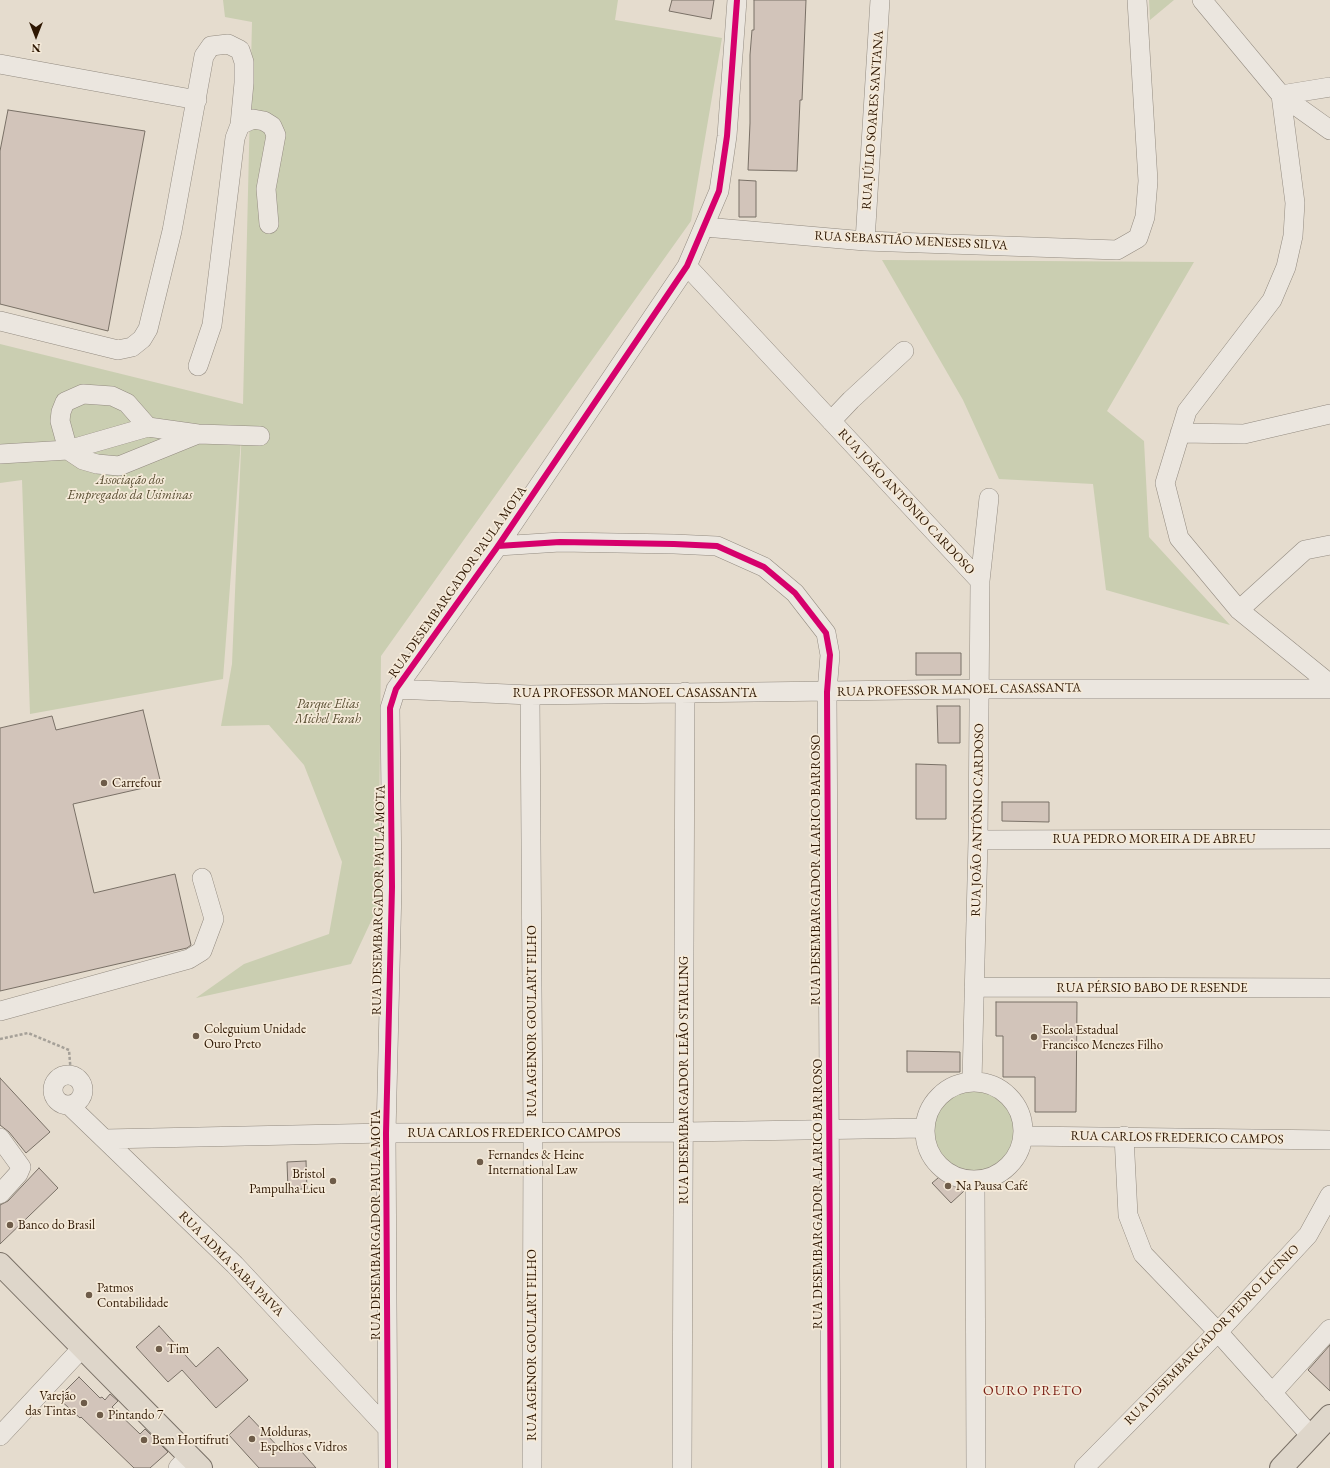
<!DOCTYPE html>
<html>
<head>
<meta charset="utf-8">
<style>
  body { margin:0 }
  #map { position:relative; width:1330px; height:1468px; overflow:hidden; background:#e5dcce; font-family:"EB Garamond",serif }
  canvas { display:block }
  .north { position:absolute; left:16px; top:16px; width:40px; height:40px; -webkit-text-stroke:3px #f5ead9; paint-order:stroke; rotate:180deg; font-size:11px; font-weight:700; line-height:16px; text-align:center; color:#2e1702 }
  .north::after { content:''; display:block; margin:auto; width:14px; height:18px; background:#2e1702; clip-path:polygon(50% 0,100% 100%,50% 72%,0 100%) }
</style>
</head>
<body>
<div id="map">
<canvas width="1330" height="1468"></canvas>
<div class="north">N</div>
</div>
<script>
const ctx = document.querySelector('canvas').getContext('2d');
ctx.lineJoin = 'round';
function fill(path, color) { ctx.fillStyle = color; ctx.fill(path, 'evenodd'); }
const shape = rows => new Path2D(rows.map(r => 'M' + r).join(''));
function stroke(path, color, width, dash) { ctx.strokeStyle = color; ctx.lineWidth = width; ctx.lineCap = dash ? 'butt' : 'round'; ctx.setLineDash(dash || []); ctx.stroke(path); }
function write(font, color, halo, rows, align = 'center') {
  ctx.font = font + ' "EB Garamond",serif'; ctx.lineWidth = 3.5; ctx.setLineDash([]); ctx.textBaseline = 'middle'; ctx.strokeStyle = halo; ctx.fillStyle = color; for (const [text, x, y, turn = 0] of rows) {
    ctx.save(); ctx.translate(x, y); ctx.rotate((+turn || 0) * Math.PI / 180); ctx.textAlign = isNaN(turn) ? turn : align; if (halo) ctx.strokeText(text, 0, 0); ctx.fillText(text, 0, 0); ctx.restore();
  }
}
const green = shape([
  [223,0,618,0,615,20,722,38,691,221,381,656,379,824,380,902,351,964,196,998,244,964,329,934,342,862,304,765,269,725,221,726,232,664,242,426,223,679,30,714,22,480,0,483,0,344,243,404,252,22,225,17],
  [1149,0,1174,0,1150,20],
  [882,260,1194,262,1107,411,1144,441,1149,537,1230,625,1106,590,1093,484,999,479,963,400],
  '934 1131a41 41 0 1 1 82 0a41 41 0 1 1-82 0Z'
]);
const building = shape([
  [672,0,714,0,711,19,669,11,672,0],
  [754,0,806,0,802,100,800,100,797,171,748,170,750,123,750,55,752,30,754,30,754,0],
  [8,110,145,131,108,331,0,304,0,151,8,110],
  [739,180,756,181,756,217,739,217,739,180],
  [916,653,961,653,961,675,916,675,916,653],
  [937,706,960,706,960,743,938,743,937,706],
  [143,710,161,784,73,804,94,893,175,874,191,945,187,948,0,991,0,728,52,716,56,730,143,710],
  [916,764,946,765,946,819,916,819,916,764],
  [1002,802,1049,802,1049,822,1002,821,1002,802],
  [996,1002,1077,1002,1076,1112,1035,1112,1035,1077,1003,1077,1003,1036,996,1036,996,1002],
  [907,1051,960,1052,960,1072,907,1072,907,1051],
  [0,1078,50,1132,26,1153,9,1132,0,1125,0,1078],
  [306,1161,307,1189,288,1189,287,1162,306,1161],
  [39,1168,58,1188,0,1244,0,1205,8,1201,39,1168],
  [944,1173,964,1188,964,1191,951,1203,932,1183,944,1173],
  [159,1326,196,1367,218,1347,248,1380,216,1408,182,1370,168,1382,136,1347,159,1326],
  [1330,1345,1330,1391,1308,1370,1330,1345],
  [79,1377,100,1398,102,1397,105,1400,110,1394,118,1401,112,1407,140,1434,145,1429,168,1452,150,1468,134,1468,81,1417,80,1418,58,1398,79,1377],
  [249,1416,283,1452,294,1443,316,1468,259,1468,229,1435,249,1416]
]);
const path = shape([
  [0,1039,28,1033,69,1050,71,1075]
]);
const minor = shape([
  [1202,0,1281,95,1330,130],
  [0,64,197,100],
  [1330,87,1281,95,1295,203,1293,236,1286,267,1272,300,1187,411,1165,483,1179,538,1239,610,1330,684],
  [705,227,865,241,1117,250,1138,238,1145,217,1148,181,1137,0],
  [865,241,880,0],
  [687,266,980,581,978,840,972,1081],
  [0,321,118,350,132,347,142,339,148,329,172,231,204,56,211,46,228,44,240,50,244,62,244,83,240,125],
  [198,366,212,325,235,138,240,125,253,119,264,121,272,126,276,135,266,189,269,224],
  [831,421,851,400,904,351],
  [148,427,127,403,112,396,83,394,65,402,61,412,60,421,68,450,83,460,97,464,119,466,198,434],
  [1180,433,1244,434,1330,414],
  [0,454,68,450,148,427,198,434,260,436],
  [498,546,560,542,674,544,717,546,764,567,795,593,826,633,830,655,827,692,831,1468],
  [980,581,989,498],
  [1239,610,1305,550,1330,545],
  [396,689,530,695,980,689,1330,689],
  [530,695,533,1133,532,1468],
  [978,840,1330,839],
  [974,987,1330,988],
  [0,1011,189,959,202,951,214,919,202,878],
  '53 1090a15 15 0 1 1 30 0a15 15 0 1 1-30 0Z',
  '925 1131a49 49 0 1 1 98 0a49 49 0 1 1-98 0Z',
  [69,1105,235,1265,388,1429],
  [1023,1136,1330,1140],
  [1124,1136,1128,1215,1143,1254,1218,1332,1311,1436],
  [0,1138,21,1167,18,1174,0,1194],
  [105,1139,386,1133,684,1132,924,1128],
  [975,1180,976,1468],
  [1272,1393,1330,1329],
  [0,1436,82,1348],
  [178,1468,189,1456],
  [388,1468,386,1133,392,887,390,708,396,689,498,546,687,266,719,191,727,136,737,0],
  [682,1468,685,692],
  [1084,1468,1218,1332,1308,1235,1330,1195]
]);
const major = shape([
  [0,1264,201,1468],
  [1281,1468,1330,1416]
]);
const cycleway = shape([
  [498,546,560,542,674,544,717,546,764,567,795,593,826,633,830,655,827,692,831,1468],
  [388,1468,386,1133,392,887,390,708,396,689,498,546,687,266,719,191,727,136,737,0]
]);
const markers = [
  [104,783,4,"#6e5c49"],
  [196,1036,4,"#6e5c49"],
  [1034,1037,4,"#6e5c49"],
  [480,1162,4,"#6e5c49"],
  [333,1181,4,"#6e5c49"],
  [948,1186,4,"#6e5c49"],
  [10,1225,4,"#6e5c49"],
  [89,1295,4,"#6e5c49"],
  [159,1349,4,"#6e5c49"],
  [84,1403,4,"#6e5c49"],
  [100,1415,4,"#6e5c49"],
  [252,1439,4,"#6e5c49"],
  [144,1440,4,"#6e5c49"]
];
const streetNames = [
  ["RUA JÚLIO SOARES SANTANA",873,120,-86],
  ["RUA SEBASTIÃO MENESES SILVA",911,241,3],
  ["RUA JOÃO ANTÔNIO CARDOSO",906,502,47],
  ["RUA DESEMBARGADOR PAULA MOTA",458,582,-55],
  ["RUA PROFESSOR MANOEL CASASSANTA",959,690,-1],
  ["RUA PROFESSOR MANOEL CASASSANTA",635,693],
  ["RUA JOÃO ANTÔNIO CARDOSO",978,820,-89],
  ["RUA PEDRO MOREIRA DE ABREU",1154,839],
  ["RUA DESEMBARGADOR ALARICO BARROSO",816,870,-90],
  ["RUA DESEMBARGADOR PAULA MOTA",379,900,-89],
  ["RUA PÉRSIO BABO DE RESENDE",1152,988],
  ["RUA AGENOR GOULART FILHO",532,1021,-90],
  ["RUA DESEMBARGADOR LEÃO STARLING",684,1080,-90],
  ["RUA CARLOS FREDERICO CAMPOS",514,1133],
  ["RUA CARLOS FREDERICO CAMPOS",1177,1138,1],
  ["RUA DESEMBARGADOR ALARICO BARROSO",818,1194,-90],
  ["RUA DESEMBARGADOR PAULA MOTA",376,1225,-90],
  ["RUA ADMA SABA PAIVA",231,1264,45],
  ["RUA DESEMBARGADOR PEDRO LICÍNIO",1212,1335,-46],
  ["RUA AGENOR GOULART FILHO",532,1345,-90]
];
const parkNames = [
  ["Associação dos",130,480],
  ["Empregados da Usiminas",130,495],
  ["Parque Elias",328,704],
  ["Michel Farah",328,719]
];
const poiNames = [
  ["Carrefour",112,783],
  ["Coleguium Unidade",204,1029],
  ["Ouro Preto",204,1044],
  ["Escola Estadual",1042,1030],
  ["Francisco Menezes Filho",1042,1045],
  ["Fernandes & Heine",488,1155],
  ["International Law",488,1170],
  ["Bristol",325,1174,"right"],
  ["Pampulha Lieu",325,1189,"right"],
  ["Na Pausa Café",956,1186],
  ["Banco do Brasil",18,1225],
  ["Patmos",97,1288],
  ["Contabilidade",97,1303],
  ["Tim",167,1349],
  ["Varejão",76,1396,"right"],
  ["das Tintas",76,1411,"right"],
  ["Pintando 7",108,1415],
  ["Molduras,",260,1432],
  ["Espelhos e Vidros",260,1447],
  ["Bem Hortifruti",152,1440]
];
const neighbourhoodNames = [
  ["OURO PRETO",1033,1391]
];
fill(green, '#caceb1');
fill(building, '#d2c4ba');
stroke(building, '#797066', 1);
stroke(minor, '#938b80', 20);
stroke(major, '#797066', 24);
stroke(path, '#a5a098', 2.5, [3, 2]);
stroke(minor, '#ebe6df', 19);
stroke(major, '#ded6ca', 22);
stroke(cycleway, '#d6006c', 6);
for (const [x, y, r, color] of markers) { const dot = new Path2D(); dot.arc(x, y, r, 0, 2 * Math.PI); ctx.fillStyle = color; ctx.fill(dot); stroke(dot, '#f5ead9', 1.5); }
write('13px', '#2e1702', '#f5ead9', streetNames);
write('italic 13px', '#564b2f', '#f5ead9', parkNames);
write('13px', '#2e1702', '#f5ead9', poiNames, 'left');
ctx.letterSpacing = '1px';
write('14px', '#7a1f14', '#f5ead9', neighbourhoodNames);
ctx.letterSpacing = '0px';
</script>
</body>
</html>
